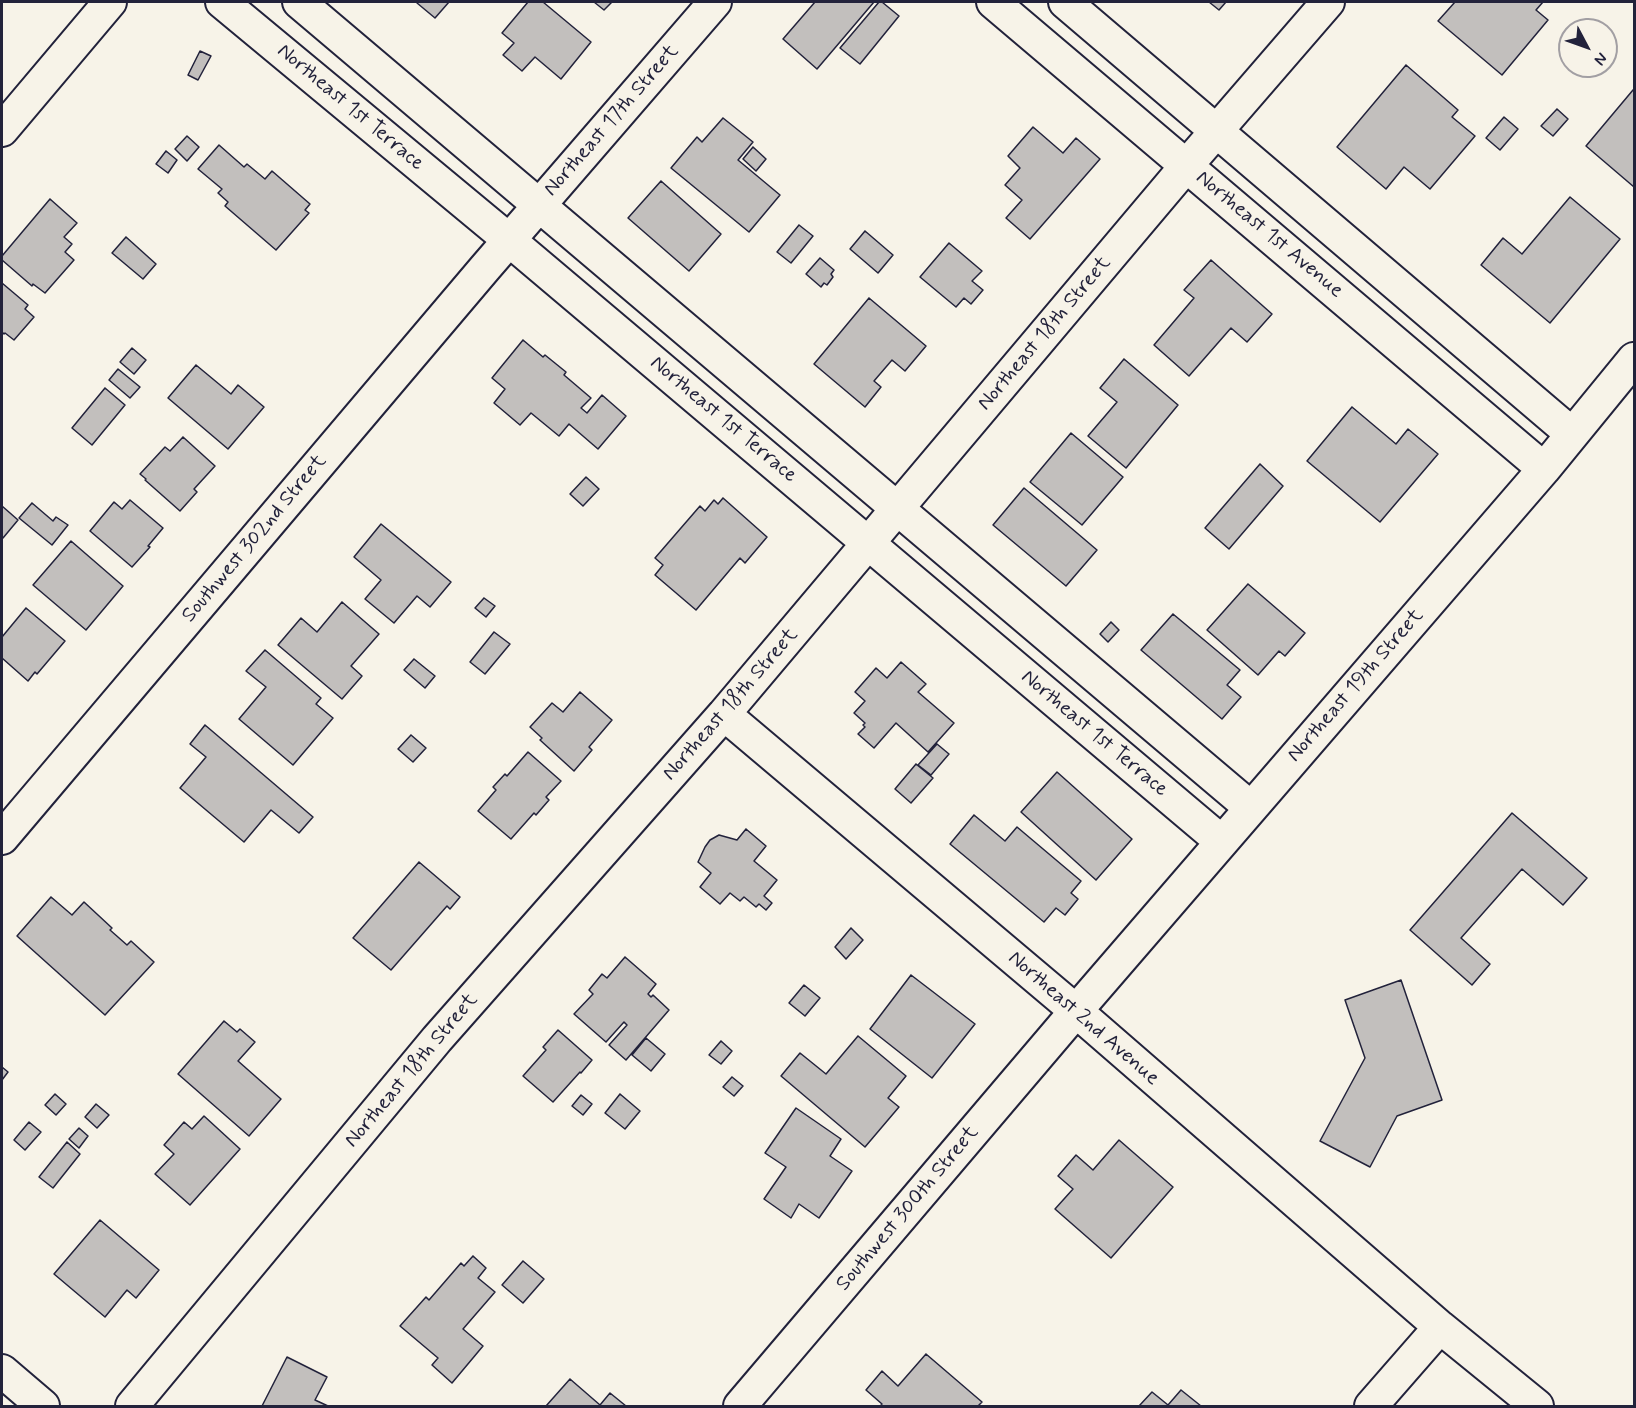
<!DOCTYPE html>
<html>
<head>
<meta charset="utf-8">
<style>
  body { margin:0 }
  #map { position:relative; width:1636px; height:1408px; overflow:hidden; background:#f7f3e8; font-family:Mynerve,sans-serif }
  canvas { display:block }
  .frame { position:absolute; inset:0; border:3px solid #22223b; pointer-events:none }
  .north { position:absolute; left:1558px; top:18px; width:60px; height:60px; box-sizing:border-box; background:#f7f3e8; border:2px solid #a29fa3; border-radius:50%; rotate:131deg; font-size:16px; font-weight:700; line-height:24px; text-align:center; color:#22223b }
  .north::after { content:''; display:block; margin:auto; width:21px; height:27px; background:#22223b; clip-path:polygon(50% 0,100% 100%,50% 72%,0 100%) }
</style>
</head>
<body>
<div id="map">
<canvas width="1636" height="1408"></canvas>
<div class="frame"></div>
<div class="north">N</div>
</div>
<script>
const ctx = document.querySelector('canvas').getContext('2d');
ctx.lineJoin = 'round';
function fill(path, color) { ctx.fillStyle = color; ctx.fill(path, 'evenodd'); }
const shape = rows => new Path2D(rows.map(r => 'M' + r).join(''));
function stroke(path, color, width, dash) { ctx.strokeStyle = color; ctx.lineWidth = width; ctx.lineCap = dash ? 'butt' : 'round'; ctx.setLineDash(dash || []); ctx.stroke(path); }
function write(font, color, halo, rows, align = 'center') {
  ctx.font = font + ' Mynerve,sans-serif'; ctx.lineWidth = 5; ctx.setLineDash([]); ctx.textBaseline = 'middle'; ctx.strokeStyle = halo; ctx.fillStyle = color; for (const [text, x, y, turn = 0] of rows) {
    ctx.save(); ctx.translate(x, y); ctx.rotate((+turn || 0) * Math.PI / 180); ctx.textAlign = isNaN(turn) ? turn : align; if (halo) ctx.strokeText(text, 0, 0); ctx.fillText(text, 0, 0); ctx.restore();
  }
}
const building = shape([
  [418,2,449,2,435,18,417,3,418,2],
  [528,2,543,2,591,42,561,79,535,57,522,71,503,55,514,43,502,33,528,2],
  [594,2,612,2,604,10,594,2],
  [815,2,874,2,817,69,783,39,815,2],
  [879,2,882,2,899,16,860,64,840,48,879,2],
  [1209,2,1226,2,1219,10,1209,2],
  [1455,2,1543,2,1536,10,1548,20,1502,75,1438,21,1455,2],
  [200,51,211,56,198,80,188,75,200,51],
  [1406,65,1458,110,1452,117,1475,136,1430,189,1404,167,1386,189,1337,147,1406,65],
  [1633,90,1634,91,1634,187,1586,146,1633,90],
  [1557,109,1568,119,1553,136,1541,126,1557,109],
  [1504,117,1518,129,1500,150,1486,138,1504,117],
  [723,118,753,142,738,160,780,195,749,232,671,168,697,137,702,142,723,118],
  [1033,127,1063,153,1076,138,1100,159,1030,239,1006,218,1022,200,1005,185,1020,168,1008,156,1033,127],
  [187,136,199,147,187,161,175,149,187,136],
  [219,145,244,167,247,164,265,179,272,171,310,204,305,210,309,213,276,250,225,206,228,202,218,193,222,189,198,169,219,145],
  [753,147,766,159,756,171,743,159,753,147],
  [166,151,177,160,168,173,156,164,166,151],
  [661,181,721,234,689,271,628,218,661,181],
  [1570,197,1620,239,1550,323,1481,265,1503,238,1522,254,1570,197],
  [50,199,77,223,64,237,72,244,65,252,74,260,45,293,33,284,32,286,2,260,2,256,50,199],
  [799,225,813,236,791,263,777,252,799,225],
  [865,231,893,255,878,273,850,249,865,231],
  [126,237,156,264,143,279,112,253,126,237],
  [949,243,982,271,972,281,983,290,971,304,964,298,956,307,920,277,949,243],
  [820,258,834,270,831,274,833,277,827,285,824,283,821,287,806,274,820,258],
  [1211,260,1272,314,1247,342,1231,328,1189,376,1154,345,1194,298,1184,290,1211,260],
  [2,283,28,305,25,309,34,317,14,340,5,333,4,334,2,332,2,283],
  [869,298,926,346,905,371,892,360,874,381,881,387,865,407,814,364,869,298],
  [523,340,543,357,545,355,566,372,564,375,591,398,581,408,587,413,602,395,626,416,598,449,569,424,559,436,531,413,520,425,494,403,505,389,492,378,523,340],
  [132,348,146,360,134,374,120,362,132,348],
  [1124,359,1178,405,1126,468,1088,436,1117,402,1100,388,1124,359],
  [196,365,231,394,238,385,264,407,228,449,168,398,196,365],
  [118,369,140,387,130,398,109,380,118,369],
  [105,388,125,405,92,445,72,428,105,388],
  [1352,407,1396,444,1408,429,1438,454,1380,522,1307,461,1352,407],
  [1071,433,1123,477,1082,525,1030,482,1071,433],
  [183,437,215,466,194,489,197,492,180,511,145,480,146,479,140,474,165,447,170,451,183,437],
  [1260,464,1283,486,1229,549,1205,528,1260,464],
  [586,477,599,489,583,506,570,494,586,477],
  [1024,488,1097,550,1066,586,993,525,1024,488],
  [723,498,767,537,745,563,740,558,696,610,655,575,663,565,655,558,700,506,705,511,714,500,718,504,723,498],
  [130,500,163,528,148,546,150,547,132,567,90,531,114,502,122,509,130,500],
  [32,503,53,521,56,517,68,525,52,545,19,518,32,503],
  [2,506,18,520,3,538,2,536,2,506],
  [381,524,451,582,430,607,417,596,394,623,365,599,381,580,354,557,381,524],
  [71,541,123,586,86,630,33,585,71,541],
  [1248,584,1305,633,1285,656,1279,651,1258,675,1207,630,1248,584],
  [484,598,495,606,486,617,475,608,484,598],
  [342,602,379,634,351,666,362,676,342,699,278,645,301,618,317,632,342,602],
  [26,608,65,641,37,674,35,672,28,681,2,658,2,637,26,608],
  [1173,614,1240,670,1227,685,1241,697,1222,719,1141,650,1173,614],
  [1111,622,1119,630,1108,642,1100,634,1111,622],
  [494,632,510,644,485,674,470,662,494,632],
  [265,650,321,698,316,704,333,718,293,765,239,719,266,687,246,671,265,650],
  [414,659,435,676,425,688,404,670,414,659],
  [901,662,926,684,918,692,954,723,928,752,896,723,874,748,858,734,865,727,863,725,865,723,854,713,865,701,855,692,876,668,887,678,901,662],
  [580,692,612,720,589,747,592,750,574,771,540,740,542,738,530,727,552,703,563,712,580,692],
  [205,725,313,817,299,833,271,810,244,842,180,788,206,757,190,744,205,725],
  [411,735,426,748,413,762,398,749,411,735],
  [937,744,949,754,931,775,918,765,937,744],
  [528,752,561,781,546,797,549,800,536,815,534,813,511,839,478,811,496,790,493,787,505,774,507,776,528,752],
  [916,764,933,778,911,803,895,789,916,764],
  [1057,772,1132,839,1096,880,1021,812,1057,772],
  [1512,813,1587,878,1563,905,1522,869,1461,938,1490,964,1472,985,1410,930,1512,813],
  [974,815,1005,841,1017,827,1081,881,1071,893,1078,899,1065,915,1056,908,1044,922,950,844,974,815],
  [746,829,766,846,754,861,777,880,764,896,772,903,766,910,759,904,756,907,744,897,740,901,730,893,720,904,700,887,711,873,698,862,705,847,710,840,719,835,737,840,746,829],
  [419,862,460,897,450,909,447,906,391,970,353,938,419,862],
  [51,897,72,915,84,902,112,928,110,930,127,945,131,941,154,962,105,1015,17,936,51,897],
  [851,928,863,940,846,959,835,947,851,928],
  [625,957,656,984,648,994,651,997,653,995,669,1010,626,1060,609,1045,627,1025,624,1022,606,1042,574,1014,593,994,589,990,602,974,607,978,625,957],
  [911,975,975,1024,932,1078,870,1029,911,975],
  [1401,980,1442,1100,1397,1116,1370,1167,1320,1141,1365,1058,1345,1000,1401,980],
  [804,985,820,998,805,1016,789,1003,804,985],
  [224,1021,237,1032,240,1029,255,1042,238,1061,281,1099,249,1136,178,1074,224,1021],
  [558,1030,592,1060,581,1073,580,1072,553,1102,523,1076,546,1050,543,1047,558,1030],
  [858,1036,906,1076,888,1098,899,1107,865,1147,781,1076,800,1053,826,1074,858,1036],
  [646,1038,665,1054,651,1071,632,1055,646,1038],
  [721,1041,732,1051,721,1064,709,1055,721,1041],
  [2,1067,8,1072,2,1080,2,1067],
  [732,1077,743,1086,734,1096,723,1087,732,1077],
  [55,1094,66,1104,56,1115,45,1105,55,1094],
  [620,1094,640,1111,625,1129,605,1113,620,1094],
  [581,1095,592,1104,583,1115,572,1106,581,1095],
  [96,1104,109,1115,97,1128,85,1117,96,1104],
  [796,1108,841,1139,830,1156,852,1171,819,1218,799,1204,791,1218,764,1199,786,1167,765,1153,796,1108],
  [204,1116,240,1149,190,1205,155,1174,174,1154,164,1145,184,1122,192,1129,204,1116],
  [29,1122,41,1132,25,1150,14,1140,29,1122],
  [79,1128,88,1136,79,1148,69,1139,79,1128],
  [1119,1140,1173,1187,1111,1258,1055,1209,1073,1189,1058,1176,1076,1155,1093,1170,1119,1140],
  [67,1142,80,1154,53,1188,39,1177,67,1142],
  [100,1220,159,1270,136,1298,127,1290,105,1317,54,1274,100,1220],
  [473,1256,486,1268,478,1278,495,1292,463,1329,483,1346,452,1383,432,1365,438,1358,400,1326,426,1297,429,1300,461,1263,464,1266,473,1256],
  [523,1261,544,1279,523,1303,502,1285,523,1261],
  [926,1354,982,1402,978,1406,880,1406,882,1404,866,1390,882,1371,898,1386,926,1354],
  [287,1357,327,1377,315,1400,328,1406,262,1406,287,1357],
  [570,1379,600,1405,610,1393,626,1406,546,1406,570,1379],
  [1181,1390,1201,1406,1139,1406,1152,1392,1168,1405,1181,1390]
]);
const street = shape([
  [222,2,509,240,1222,842],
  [299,2,1251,808],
  [993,2,1544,469],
  [1065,2,1572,434],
  [2,130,110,2],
  [724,714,1076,1011,1440,1327,1537,1406],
  [2,838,485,268,715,2],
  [2,1371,43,1406],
  [132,1406,437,1039,724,714,1187,165,1328,2],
  [740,1406,1076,1011,1544,469,1634,359],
  [1371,1406,1440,1327]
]);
const streetNames = [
  ["Northeast 1st Terrace",350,108,40],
  ["Northeast 17th Street",612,121,-49],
  ["Northeast 1st Avenue",1269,235,40],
  ["Northeast 18th Street",1045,334,-50],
  ["Northeast 1st Terrace",723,420,40],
  ["Southwest 302nd Street",255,539,-50],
  ["Northeast 19th Street",1356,686,-49],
  ["Northeast 18th Street",731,705,-49],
  ["Northeast 1st Terrace",1094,734,40],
  ["Northeast 2nd Avenue",1083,1019,41],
  ["Northeast 18th Street",412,1071,-50],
  ["Southwest 300th Street",908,1209,-50]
];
fill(building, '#c2bfbd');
stroke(building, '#22223b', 1.5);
stroke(street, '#22223b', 36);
stroke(street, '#f7f3e8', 32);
write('21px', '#22223b', '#f7f3e8', streetNames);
</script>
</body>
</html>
